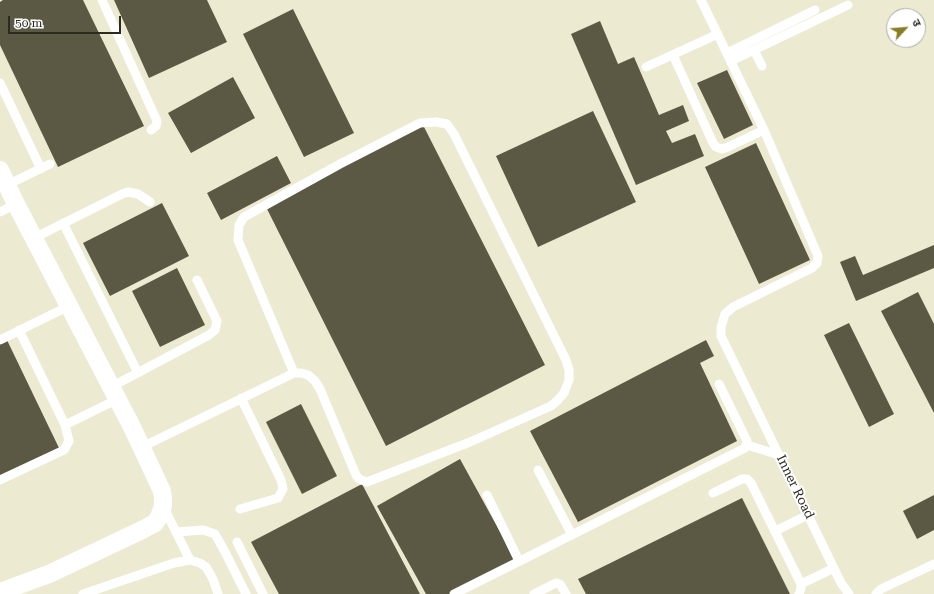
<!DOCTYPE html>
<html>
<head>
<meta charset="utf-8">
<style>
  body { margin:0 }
  #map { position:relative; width:934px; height:594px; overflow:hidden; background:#edead2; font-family:"Roboto Serif","Noto Sans Devanagari",serif }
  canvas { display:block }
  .north { position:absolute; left:886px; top:8px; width:40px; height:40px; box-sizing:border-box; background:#fff; border:1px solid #abaaa7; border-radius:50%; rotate:64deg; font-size:11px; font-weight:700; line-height:16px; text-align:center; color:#2c2b22 }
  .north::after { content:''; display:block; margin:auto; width:14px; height:18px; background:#8a7e24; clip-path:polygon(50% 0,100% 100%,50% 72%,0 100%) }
  .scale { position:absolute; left:8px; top:16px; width:113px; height:18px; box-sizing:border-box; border:2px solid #2c2b22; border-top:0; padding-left:5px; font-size:12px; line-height:14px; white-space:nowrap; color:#2c2b22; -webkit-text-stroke:3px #fff; paint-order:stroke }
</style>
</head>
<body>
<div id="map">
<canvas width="934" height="594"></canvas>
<div class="north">उ</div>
<div class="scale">50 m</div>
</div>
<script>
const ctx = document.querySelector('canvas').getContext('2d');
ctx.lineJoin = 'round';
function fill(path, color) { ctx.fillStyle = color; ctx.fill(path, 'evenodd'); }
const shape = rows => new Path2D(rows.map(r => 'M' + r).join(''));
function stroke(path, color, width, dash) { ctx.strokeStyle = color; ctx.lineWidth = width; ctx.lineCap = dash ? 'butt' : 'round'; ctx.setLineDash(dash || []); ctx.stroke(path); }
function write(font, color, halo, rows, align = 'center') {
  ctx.font = font + ' "Roboto Serif",serif'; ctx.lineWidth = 4; ctx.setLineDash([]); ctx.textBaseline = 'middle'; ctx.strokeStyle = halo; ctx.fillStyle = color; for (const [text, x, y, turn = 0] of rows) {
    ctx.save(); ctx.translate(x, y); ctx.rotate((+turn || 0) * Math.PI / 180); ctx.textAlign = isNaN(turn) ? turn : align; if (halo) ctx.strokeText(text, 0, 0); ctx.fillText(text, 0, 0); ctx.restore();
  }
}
const building = shape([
  [3,0,83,0,144,126,58,167,0,45,0,2],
  [114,0,207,0,227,42,149,78],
  [293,9,354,133,304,157,243,34],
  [600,21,618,64,634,57,659,115,683,105,689,121,666,131,672,143,695,134,704,156,636,185,571,34],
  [727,70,753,125,724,139,697,83],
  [233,77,255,118,191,153,168,113],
  [593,111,636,202,538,247,496,156],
  [423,125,545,365,386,446,265,205],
  [756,143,810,260,759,284,705,167],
  [277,156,291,183,221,220,207,193],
  [162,203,189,256,110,296,83,243],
  [934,245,934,268,856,301,840,262,855,256,863,275],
  [177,268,205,325,160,347,132,291],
  [918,292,934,324,934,413,881,311],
  [849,323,894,414,869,427,824,335],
  [6,338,59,448,0,477,0,341],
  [706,340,714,356,700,363,737,441,578,522,530,431],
  [301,404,337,476,302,494,266,422],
  [460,459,515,559,452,594,426,594,377,506],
  [362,484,420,594,279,594,251,542],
  [934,495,934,530,917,539,903,511],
  [742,498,790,594,586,594,578,579]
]);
const lane = shape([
  [102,0,157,121,156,126,151,130],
  [701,0,764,130,818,256,817,263,812,268,733,307,725,314,721,327,721,336,841,583,849,594],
  [754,50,762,66],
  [727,53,815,10],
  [673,55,713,143,716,147,722,149,728,147,764,130],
  [731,61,848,5],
  [646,67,718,34],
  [0,83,41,169],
  [7,185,50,164],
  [0,212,16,204],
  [63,223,138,373],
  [34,238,122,194,128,192,138,194,150,202],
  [19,330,65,425,118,399],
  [0,340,69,306],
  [111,387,209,335,215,330,217,321,197,280],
  [747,445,779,455],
  [142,447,294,373,301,373,308,375,315,381,320,389,356,475,359,479,367,482,470,442,551,406,557,401,564,393,569,380,569,370,566,360,454,134,447,124,436,122,420,123,340,164,244,217,239,225,238,240,294,373],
  [538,470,572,535],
  [0,480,64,450,69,441,65,425],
  [713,493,742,479,747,479,751,483,801,584,801,589,799,594],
  [487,495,519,561],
  [163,506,190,560],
  [240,509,278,498,283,489,281,480,241,398],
  [775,531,808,515],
  [176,532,203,530,215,534,225,552,246,594],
  [237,542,263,594],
  [801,584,834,568],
  [83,594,174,563,190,560,200,563,206,567,213,579,218,594],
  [454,594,745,448,747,441,719,384],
  [534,594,556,583,560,584,566,594],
  [876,594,881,589,934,564]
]);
const street = shape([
  [0,170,16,204,132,427,162,491,163,498,163,506,159,517,155,523,142,530,49,574,0,592]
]);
const streetNames = [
  ["Inner Road",795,487,64]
];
fill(building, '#5b5843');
stroke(lane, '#fff', 9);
stroke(street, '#fff', 18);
write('13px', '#2c2b22', '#fff', streetNames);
</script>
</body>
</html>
